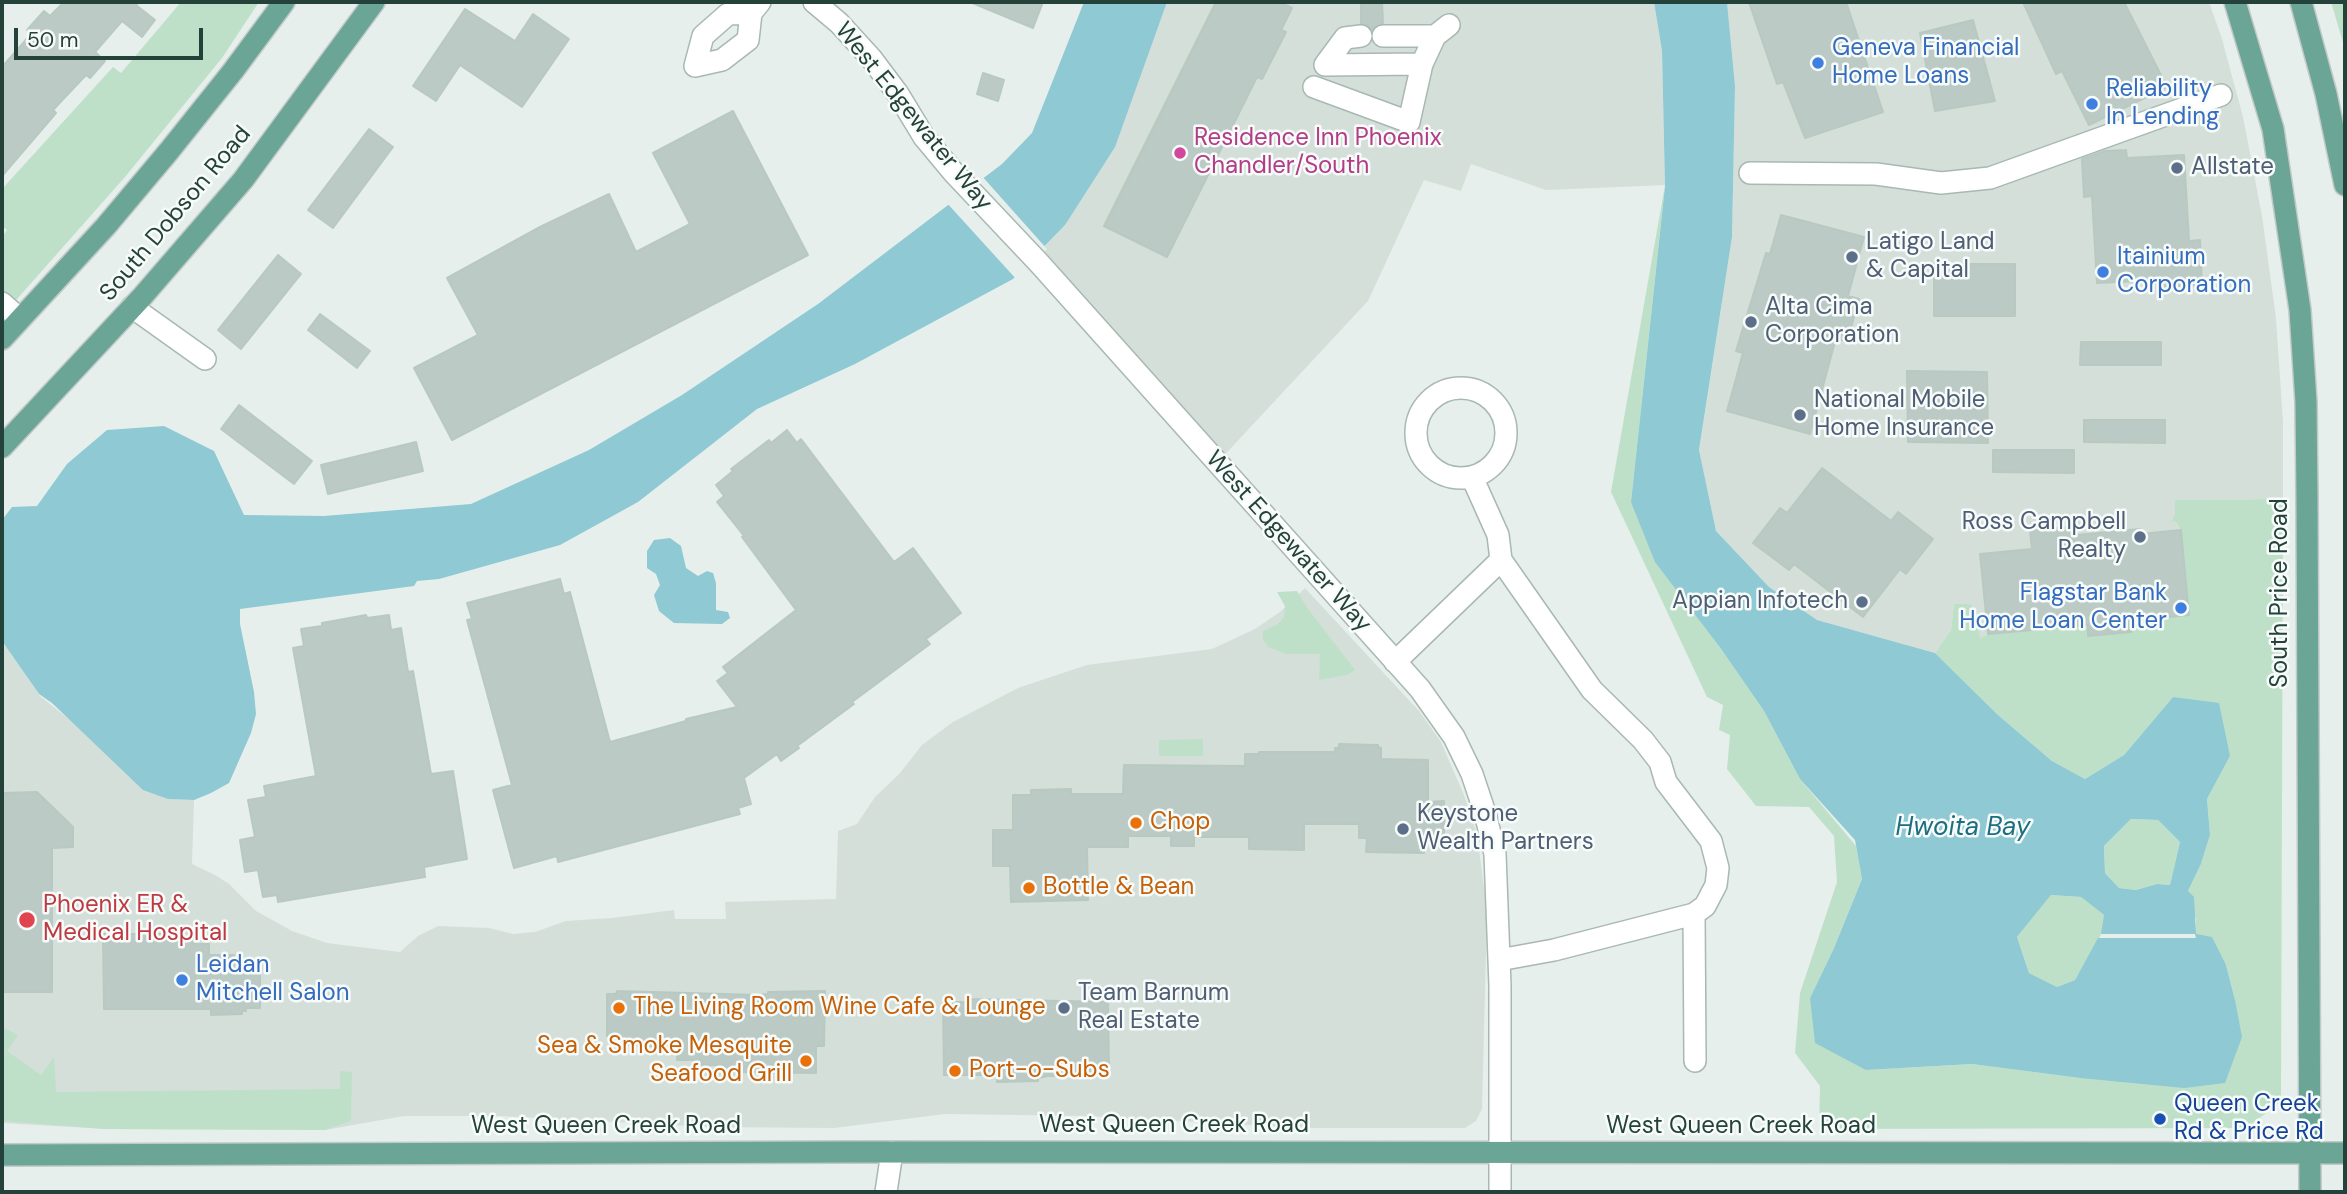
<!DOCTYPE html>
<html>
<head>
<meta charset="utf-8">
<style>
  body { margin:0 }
  #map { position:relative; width:2347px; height:1194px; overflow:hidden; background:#e6efeb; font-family:"DM Sans",sans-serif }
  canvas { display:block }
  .frame { position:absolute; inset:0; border:4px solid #24423a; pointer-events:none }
  .scale { position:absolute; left:14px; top:28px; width:189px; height:32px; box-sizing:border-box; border:4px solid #24423a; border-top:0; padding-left:9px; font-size:21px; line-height:24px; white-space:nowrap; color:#24423a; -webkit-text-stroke:5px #f7fbf9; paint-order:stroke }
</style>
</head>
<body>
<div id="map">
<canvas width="2347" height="1194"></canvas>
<div class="frame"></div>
<div class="scale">50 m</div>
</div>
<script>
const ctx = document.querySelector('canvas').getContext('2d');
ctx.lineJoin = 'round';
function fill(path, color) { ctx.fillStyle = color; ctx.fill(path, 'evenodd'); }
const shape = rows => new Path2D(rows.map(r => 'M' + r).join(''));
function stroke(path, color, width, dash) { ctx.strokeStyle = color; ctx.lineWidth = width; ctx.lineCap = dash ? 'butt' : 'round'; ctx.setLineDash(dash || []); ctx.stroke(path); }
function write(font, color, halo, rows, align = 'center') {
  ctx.font = font + ' "DM Sans",sans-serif'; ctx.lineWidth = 5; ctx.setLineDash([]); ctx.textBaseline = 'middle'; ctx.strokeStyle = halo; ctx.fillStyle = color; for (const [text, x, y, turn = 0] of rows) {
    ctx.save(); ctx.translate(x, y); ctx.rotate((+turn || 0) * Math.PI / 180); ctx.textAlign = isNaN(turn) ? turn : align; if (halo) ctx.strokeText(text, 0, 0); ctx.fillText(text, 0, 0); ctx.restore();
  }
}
const built = shape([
  [1167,2,1654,2,1662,51,1665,185,1546,190,1471,164,1461,191,1424,180,1368,301,1217,463,1034,258,1065,225,1156,31],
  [1727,2,2209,2,2222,39,2243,117,2262,216,2276,318,2283,423,2283,499,2175,500,2175,521,2181,530,2189,615,2134,621,2088,636,2087,625,1988,634,1979,638,1954,604,1951,630,1935,653,1817,620,1769,587,1716,531,1699,451,1732,237,1735,86],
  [1305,588,1419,711,1441,742,1464,795,1477,834,1487,911,1482,1109,1476,1121,1465,1128,1307,1128,1087,1116,945,1114,834,1128,709,1127,500,1116,404,1116,325,1130,107,1129,2,1123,2,641,40,696,168,799,194,800,192,864,215,875,229,884,256,911,292,931,327,943,400,952,418,936,438,926,489,928,513,934,535,932,566,921,612,918,674,910,675,919,726,919,725,902,836,899,838,831,857,824,875,797,900,773,922,745,953,722,1018,688,1087,665,1212,649,1255,629,1280,612]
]);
const green = shape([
  [181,2,259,2,222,58,125,177,2,316,2,237,7,230,2,226,2,189,113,67,121,73],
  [2331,2,2345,2,2345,49],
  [1665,185,1631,502,1719,646,1764,711,1800,779,1856,846,1862,879,1834,948,1810,998,1866,1070,1972,1064,2080,1078,2235,1000,2226,965,2195,934,2196,920,2188,891,2201,864,2210,835,2207,799,2230,756,2173,697,2124,755,2085,779,2052,761,1998,715,1935,653,1951,630,1954,604,1971,604,1980,638,1988,634,2088,624,2088,635,2129,612,2135,621,2189,615,2181,530,2175,521,2171,522,2175,515,2175,500,2283,499,2281,1102,2246,1128,1819,1129,1820,1086,1795,1053,1800,993,1837,882,1834,836,1809,807,1756,806,1727,769,1730,735,1719,730,1723,705,1707,697,1611,492],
  [1297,591,1308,609,1355,670,1347,675,1319,680,1320,654,1286,654,1268,647,1263,639,1263,631,1278,624,1284,617,1285,606,1277,592],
  [1203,739,1203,756,1159,756,1159,740],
  [2131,819,2158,820,2180,842,2170,885,2157,884,2136,890,2119,888,2105,873,2104,846],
  [2051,895,2081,897,2104,915,2103,931,2075,980,2057,987,2029,973,2017,937],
  [2,1027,18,1035,7,1051,41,1075,54,1057,56,1092,340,1089,340,1071,352,1072,351,1121,325,1130,104,1129,2,1121]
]);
const water = shape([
  [1084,2,1167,2,1115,147,1065,225,1013,279,855,364,757,409,638,502,560,545,439,579,417,581,414,586,240,609,240,624,254,692,256,714,251,733,229,783,211,793,194,800,168,799,143,790,52,703,39,694,2,641,2,520,12,507,37,506,67,464,107,430,164,426,214,451,244,515,324,516,471,504,589,450,682,395,818,304,1002,164,1032,133],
  [1654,2,1727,2,1735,86,1732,237,1699,450,1716,531,1769,587,1817,620,1935,653,1998,715,2052,761,2085,779,2124,755,2173,697,2219,703,2230,756,2207,799,2210,835,2201,864,2188,891,2194,897,2196,934,2212,937,2226,965,2235,1000,2242,1037,2225,1083,2184,1088,2080,1078,1972,1064,1866,1070,1815,1043,1810,998,1834,948,1862,879,1855,840,1800,779,1764,711,1719,646,1655,562,1631,502,1665,186,1662,51],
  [2131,819,2158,820,2180,842,2170,885,2157,884,2136,890,2119,888,2105,873,2104,846],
  [2051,895,2081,897,2104,915,2101,934,2195,934,2196,938,2098,938,2075,980,2057,987,2029,973,2017,937],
  [670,538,681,546,686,568,698,576,707,571,713,573,716,583,716,610,728,612,730,618,722,624,674,623,659,611,654,595,660,585,656,574,647,568,647,551,654,540]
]);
const pier = shape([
  [981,175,1047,249,1017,280,946,202]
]);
const building = shape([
  [64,2,139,2,136,5,155,20,142,37,122,21,95,52,105,61,90,78,86,75,53,110,56,113,2,176,2,67,32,33,27,30,44,11,50,16,64,2],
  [970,2,1043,2,1033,28,970,2],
  [1216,2,1279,2,1292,8,1281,30,1286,32,1262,79,1257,77,1167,257,1104,226,1216,2],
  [1361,2,1382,2,1383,23,1372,29,1361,23,1361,2],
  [1749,2,1846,2,1883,112,1805,138,1783,82,1777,84,1749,2],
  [2023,2,2124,2,2167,87,2089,125,2062,71,2056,74,2023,2],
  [465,9,515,41,533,14,569,39,522,107,460,65,436,101,413,86,465,9],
  [1973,20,1995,101,1935,111,1920,33,1973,20],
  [983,73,1004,80,998,101,977,94,983,73],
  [733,111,808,255,452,440,414,368,478,335,447,278,540,227,609,194,636,252,690,224,653,153,733,111],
  [369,129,393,147,333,228,308,210,369,129],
  [2126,150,2127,158,2184,155,2189,241,2200,240,2202,285,2158,287,2158,280,2097,283,2092,196,2084,197,2082,159,2105,151,2126,150],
  [1781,215,1864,237,1848,296,1859,299,1847,342,1836,338,1810,434,1727,411,1743,353,1736,351,1766,253,1770,254,1781,215],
  [278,255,301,274,241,349,218,330,278,255],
  [1934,264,2015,264,2015,316,1934,316,1934,264],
  [320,314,370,351,357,368,308,330,320,314],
  [2081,342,2161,342,2161,365,2080,365,2081,342],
  [1907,371,1987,372,1988,443,1908,442,1907,371],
  [239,405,312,461,294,484,221,429,239,405],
  [2084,420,2165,420,2165,443,2084,442,2084,420],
  [787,430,797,443,801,439,894,562,913,548,961,613,926,639,930,644,852,702,854,704,797,746,799,748,781,761,777,754,744,778,751,804,738,808,740,814,558,862,557,856,514,868,493,790,512,785,467,620,472,619,467,603,560,579,564,594,570,592,610,742,686,721,686,719,737,707,717,681,728,673,723,667,796,610,742,537,744,536,717,502,724,496,716,485,733,471,731,469,769,440,771,443,787,430],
  [416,442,423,471,328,494,321,465,416,442],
  [1993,450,2074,450,2074,473,1993,472,1993,450],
  [1822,468,1891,521,1898,512,1933,539,1906,574,1900,569,1863,617,1794,564,1789,570,1753,543,1780,508,1787,513,1822,468],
  [2076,526,2077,535,2140,529,2140,534,2181,530,2189,615,2130,621,2131,632,2088,636,2088,625,1988,634,1980,554,2032,549,2030,531,2076,526],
  [366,615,367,618,389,615,391,630,401,628,408,672,413,671,431,774,453,771,467,859,424,867,425,877,278,902,277,895,263,897,258,870,245,872,240,840,255,837,248,800,266,797,264,786,316,776,293,648,304,646,301,629,322,626,322,623,366,615],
  [1339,744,1378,745,1378,747,1381,748,1381,759,1428,760,1428,802,1444,801,1444,835,1430,834,1430,839,1424,839,1424,853,1366,852,1367,838,1359,838,1359,824,1304,824,1304,850,1249,849,1249,837,1194,837,1194,846,1171,846,1171,836,1128,836,1128,847,1087,847,1088,900,1011,902,1010,866,993,866,993,830,1013,830,1013,795,1031,795,1031,790,1071,789,1071,794,1123,794,1124,765,1245,766,1245,754,1259,754,1259,752,1335,752,1335,748,1339,748,1339,744],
  [37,792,73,827,73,847,52,848,52,992,2,992,2,793,37,792],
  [103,934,181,934,181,940,193,941,193,944,209,944,209,955,234,955,234,968,260,968,260,1008,246,1008,246,1011,242,1011,242,1014,211,1015,211,1009,104,1009,103,934],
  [617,991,758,995,768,994,768,992,825,991,824,1046,816,1046,816,1073,725,1072,725,1065,700,1065,700,1060,677,1060,677,1050,654,1050,654,1046,620,1045,620,1036,607,1036,607,994,616,994,617,991],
  [968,999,1108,1002,1109,1075,1048,1076,1038,1078,1038,1081,997,1082,997,1075,944,1075,943,1002,969,1002,968,999]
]);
const minor = shape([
  [814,2,839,23,871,58,898,94,924,137,954,173,1039,263,1420,689,1454,737,1472,774,1485,813,1495,854,1500,986,1500,1192],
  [751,13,728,14,703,36,695,66,722,60,748,40,751,13,760,2],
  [1383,36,1435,36],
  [1325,65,1422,64],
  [1325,65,1345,38,1361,36],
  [1314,87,1409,122,1422,64,1435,36,1449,25],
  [1750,173,1876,174,1941,183,1990,178,2221,95],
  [2,303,20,319],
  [132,307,205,359],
  '1416 433a45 45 0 1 1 90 0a45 45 0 1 1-90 0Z',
  [1472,477,1498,535,1501,560],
  [1395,662,1501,560,1592,690,1643,740,1660,762,1666,782,1711,841,1718,868,1716,885,1705,906,1694,914,1554,950,1499,960],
  [1694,914,1695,1061],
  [886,1192,892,1152]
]);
const major = shape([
  [2235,2,2273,129,2300,310,2306,402,2307,498,2310,1192],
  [2301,2,2326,94,2345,185],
  [2,339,106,226,169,151,233,71,284,2],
  [2,447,141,298,243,180,374,2],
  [2,1155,848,1152,2345,1153]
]);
const markers = [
  [1818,63,7,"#3f7fe0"],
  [2092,104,7,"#3f7fe0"],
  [1180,153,7,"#d1479c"],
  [2177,168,7,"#5c6f8a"],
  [1852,257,7,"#5c6f8a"],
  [2103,272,7,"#3f7fe0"],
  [1751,322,7,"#5c6f8a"],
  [1800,415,7,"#5c6f8a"],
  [2140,537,7,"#5c6f8a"],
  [1862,602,7,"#5c6f8a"],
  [2181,608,7,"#3f7fe0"],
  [1136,823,7,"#e8710a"],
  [1403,829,7,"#5c6f8a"],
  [1029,888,7,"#e8710a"],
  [27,920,9,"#e0444e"],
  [182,980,7,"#3f7fe0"],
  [619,1008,7,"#e8710a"],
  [1064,1008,7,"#5c6f8a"],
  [806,1061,7,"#e8710a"],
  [955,1071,7,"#e8710a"],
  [2160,1119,7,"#1a4fb4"]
];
const shopNames = [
  ["Geneva Financial",1832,49],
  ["Home Loans",1832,77],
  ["Reliability",2106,90],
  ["In Lending",2106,118],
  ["Itainium",2117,258],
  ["Corporation",2117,286],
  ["Flagstar Bank",2167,594,"right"],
  ["Home Loan Center",2167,622,"right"],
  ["Leidan",196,966],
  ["Mitchell Salon",196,994]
];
const streetNames = [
  ["West Edgewater Way",913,117,51],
  ["South Dobson Road",176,214,-50],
  ["West Edgewater Way",1288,542,48],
  ["South Price Road",2281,593,-90],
  ["West Queen Creek Road",1174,1126],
  ["West Queen Creek Road",606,1127],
  ["West Queen Creek Road",1741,1127]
];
const hotelNames = [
  ["Residence Inn Phoenix",1194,139],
  ["Chandler/South",1194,167]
];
const serviceNames = [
  ["Allstate",2191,168],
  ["Latigo Land",1866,243],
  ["& Capital",1866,271],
  ["Alta Cima",1765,308],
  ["Corporation",1765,336],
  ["National Mobile",1814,401],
  ["Home Insurance",1814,429],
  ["Ross Campbell",2126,523,"right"],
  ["Realty",2126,551,"right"],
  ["Appian Infotech",1848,602,"right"],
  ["Keystone",1417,815],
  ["Wealth Partners",1417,843],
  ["Team Barnum",1078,994],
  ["Real Estate",1078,1022]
];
const foodNames = [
  ["Chop",1150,823],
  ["Bottle & Bean",1043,888],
  ["The Living Room Wine Cafe & Lounge",633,1008],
  ["Sea & Smoke Mesquite",792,1047,"right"],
  ["Seafood Grill",792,1075,"right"],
  ["Port-o-Subs",969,1071]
];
const healthNames = [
  ["Phoenix ER &",43,906],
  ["Medical Hospital",43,934]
];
const transitNames = [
  ["Queen Creek",2174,1105],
  ["Rd & Price Rd",2174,1133]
];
const waterNames = [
  ["Hwoita Bay",1963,828]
];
fill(built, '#d4dfda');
fill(green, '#bfe0c8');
fill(water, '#8ec9d4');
fill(pier, '#e6efeb');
fill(building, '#bbcac4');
stroke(building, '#b8c9c2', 2);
stroke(minor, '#a8b8b2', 24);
stroke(major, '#c2cac8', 24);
stroke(minor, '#fff', 21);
stroke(major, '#6aa596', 21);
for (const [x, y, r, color] of markers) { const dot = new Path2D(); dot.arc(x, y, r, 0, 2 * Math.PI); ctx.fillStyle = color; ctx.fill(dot); stroke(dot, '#f7fbf9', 2.5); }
write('24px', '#366cbe', '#f7fbf9', shopNames, 'left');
write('24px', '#24423a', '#f7fbf9', streetNames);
write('24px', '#b23c85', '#f7fbf9', hotelNames, 'left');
write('24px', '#4e5e75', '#f7fbf9', serviceNames, 'left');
write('24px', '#c56008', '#f7fbf9', foodNames, 'left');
write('24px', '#be3a42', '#f7fbf9', healthNames, 'left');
write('24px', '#164399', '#f7fbf9', transitNames, 'left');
write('italic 26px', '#1c6f80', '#f7fbf9', waterNames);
</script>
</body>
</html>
